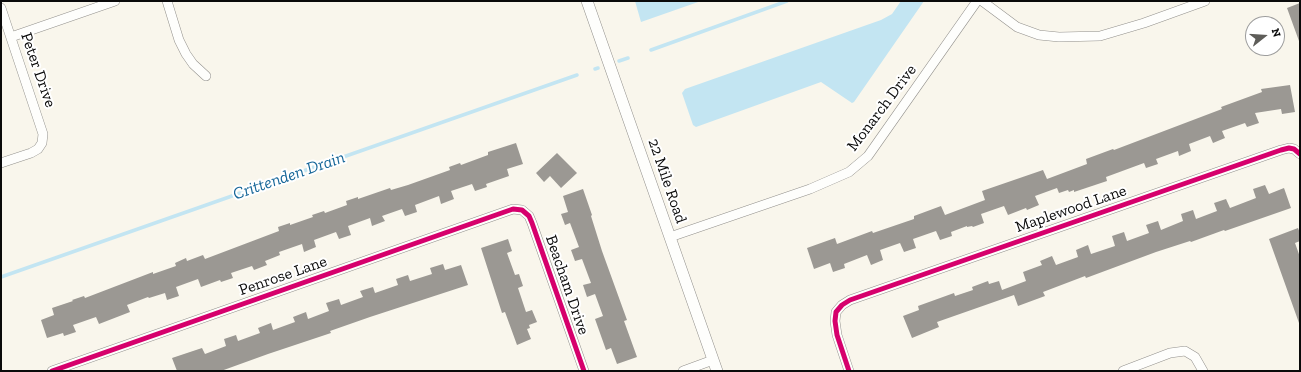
<!DOCTYPE html>
<html>
<head>
<meta charset="utf-8">
<style>
  body { margin:0 }
  #map { position:relative; width:1301px; height:372px; overflow:hidden; background:#f9f6ec; font-family:"Zilla Slab",serif }
  canvas { display:block }
  .frame { position:absolute; inset:0; border:2px solid #0a0a0a; pointer-events:none }
  .north { position:absolute; left:1245px; top:16px; width:40px; height:40px; box-sizing:border-box; background:#fff; border:1px solid #9d9d9d; border-radius:50%; rotate:73deg; font-size:11px; font-weight:700; line-height:16px; text-align:center; color:#0a0a0a }
  .north::after { content:''; display:block; margin:auto; width:14px; height:18px; background:#5e5d59; clip-path:polygon(50% 0,100% 100%,50% 72%,0 100%) }
</style>
</head>
<body>
<div id="map">
<canvas width="1301" height="372"></canvas>
<div class="frame"></div>
<div class="north">N</div>
</div>
<script>
const ctx = document.querySelector('canvas').getContext('2d');
ctx.lineJoin = 'round';
function fill(path, color) { ctx.fillStyle = color; ctx.fill(path, 'evenodd'); }
const shape = rows => new Path2D(rows.map(r => 'M' + r).join(''));
function stroke(path, color, width, dash) { ctx.strokeStyle = color; ctx.lineWidth = width; ctx.lineCap = dash ? 'butt' : 'round'; ctx.setLineDash(dash || []); ctx.stroke(path); }
function write(font, color, halo, rows, align = 'center') {
  ctx.font = font + ' "Zilla Slab",serif'; ctx.lineWidth = 4; ctx.setLineDash([]); ctx.textBaseline = 'middle'; ctx.strokeStyle = halo; ctx.fillStyle = color; for (const [text, x, y, turn = 0] of rows) {
    ctx.save(); ctx.translate(x, y); ctx.rotate((+turn || 0) * Math.PI / 180); ctx.textAlign = isNaN(turn) ? turn : align; if (halo) ctx.strokeText(text, 0, 0); ctx.fillText(text, 0, 0); ctx.restore();
  }
}
const water = shape([
  [635,1,701,1,641,22],
  [901,1,924,1,854,102,852,103,821,82,696,127,693,125,682,93,685,89,881,20,892,14]
]);
const stream = shape([
  [651,50,787,1],
  [619,61,628,58],
  [595,69,598,68],
  [1,277,577,75]
]);
const building = shape([
  [1300,3,1300,41,1299,41,1287,8],
  [1290,85,1295,112,1282,114,1281,109,1255,113,1259,123,1247,127,1245,123,1222,131,1225,138,1213,143,1210,136,1189,144,1191,151,1179,156,1178,151,1156,159,1158,164,1146,168,1144,163,1106,177,1107,181,1074,192,1074,190,1069,192,1068,190,1059,193,1057,188,1035,196,1039,205,1027,210,1026,208,1008,215,1004,206,981,214,984,223,973,227,972,226,967,227,967,226,951,232,952,236,940,240,936,231,913,239,916,248,904,252,900,243,880,250,883,260,871,265,867,255,844,264,845,268,833,272,830,263,814,269,807,248,835,238,837,244,872,231,873,233,914,219,914,216,941,206,945,215,985,200,982,191,1043,170,1047,179,1087,164,1086,159,1113,149,1114,150,1222,109,1221,107,1262,92,1261,89],
  [516,143,523,164,507,169,509,176,486,184,487,187,475,191,472,184,451,191,454,199,441,204,439,196,415,205,417,212,405,216,402,209,382,216,385,221,372,226,370,218,348,226,351,235,339,239,336,232,314,240,316,247,304,252,302,244,279,252,280,255,265,261,267,265,254,270,252,266,231,273,233,278,221,282,220,280,201,287,198,279,176,287,179,296,167,300,165,293,149,298,148,297,127,305,130,312,99,324,96,317,73,325,76,332,64,336,63,333,47,338,41,320,54,315,52,308,73,301,72,300,84,296,85,298,153,272,153,274,176,266,175,263,186,258,187,261,203,255,205,259,279,231,278,227,290,223,290,225,313,217,312,215,324,211,325,213,347,205,346,201,358,197,358,199,390,188,391,190,408,185,450,170,449,167,460,163,461,165,488,155,488,152],
  [557,153,577,173,561,188,550,176,544,182,536,173],
  [1265,185,1269,194,1284,188,1291,208,1225,231,1224,230,1191,242,1190,241,1156,252,1086,278,1085,276,1043,292,1045,296,1018,306,1014,295,937,322,939,327,912,338,903,316,919,310,918,306,954,293,955,296,973,290,972,287,988,281,989,284,999,281,1002,290,1026,281,1023,272,1042,265,1040,261,1052,256,1056,265,1078,257,1076,250,1088,245,1091,254,1115,246,1112,236,1124,232,1127,241,1149,233,1146,225,1158,221,1161,230,1183,221,1181,214,1193,210,1196,219,1217,211,1214,203,1226,199,1230,208,1256,198,1253,189],
  [583,189,592,215,591,216,602,251,627,320,624,321,637,357,617,364,611,348,606,350,595,319,603,316,595,294,587,297,583,285,591,283,582,259,575,261,571,250,579,247,570,223,565,225,561,214,568,212,563,196],
  [1298,228,1300,233,1300,241,1295,243,1300,257,1300,323,1299,323,1269,239],
  [508,239,512,251,507,253,515,275,519,274,523,286,518,288,526,312,532,310,537,322,529,325,530,328,527,329,531,339,517,345,505,312,502,313,481,248],
  [443,264,445,270,461,265,468,285,370,317,330,331,331,333,268,354,221,371,177,371,172,358,202,348,205,354,226,346,224,339,236,335,238,341,260,333,258,328,271,323,273,330,295,322,293,317,306,312,308,319,329,311,326,303,339,299,341,305,363,297,360,291,373,287,375,293,398,285,396,279,408,275,410,281,432,274,430,268]
]);
const minor = shape([
  [167,1,179,40,186,54,193,64,206,76],
  [982,1,1017,27,1039,35,1059,37,1100,36,1144,23,1205,1],
  [1,8,43,134,42,143,38,149,31,153,1,163],
  [11,37,115,1],
  [670,237,810,189,849,172,868,156,977,1],
  [52,371,513,209,522,210,529,216,532,223,584,371],
  [683,371,713,360],
  [849,371,837,335,835,321,836,312,842,305,850,300,1281,150,1289,148,1294,149,1300,154],
  [1123,371,1170,353,1185,351,1195,357,1203,371]
]);
const tertiary = shape([
  [587,1,717,371]
]);
const cycleway = shape([
  [52,371,513,209,522,210,529,216,532,223,584,371],
  [849,371,837,335,835,321,836,312,842,305,850,300,1281,150,1289,148,1294,149,1300,154]
]);
const streetNames = [
  ["Peter Drive",38,70,71],
  ["Monarch Drive",882,108,-53],
  ["22 Mile Road",667,181,71],
  ["Maplewood Lane",1071,209,-19],
  ["Penrose Lane",283,276,-19],
  ["Beacham Drive",567,285,71]
];
const waterNames = [
  ["Crittenden Drain",289,176,-19]
];
fill(water, '#c3e5f2');
stroke(stream, '#c3e5f2', 3.5);
fill(building, '#9b9893');
stroke(minor, '#92908c', 10);
stroke(tertiary, '#92908c', 12);
stroke(minor, '#fefefc', 9);
stroke(tertiary, '#fefefc', 11);
stroke(cycleway, '#d6006c', 5);
write('16px', '#0a0a0a', '#fff', streetNames);
write('italic 17px', '#166698', '#fff', waterNames);
</script>
</body>
</html>
